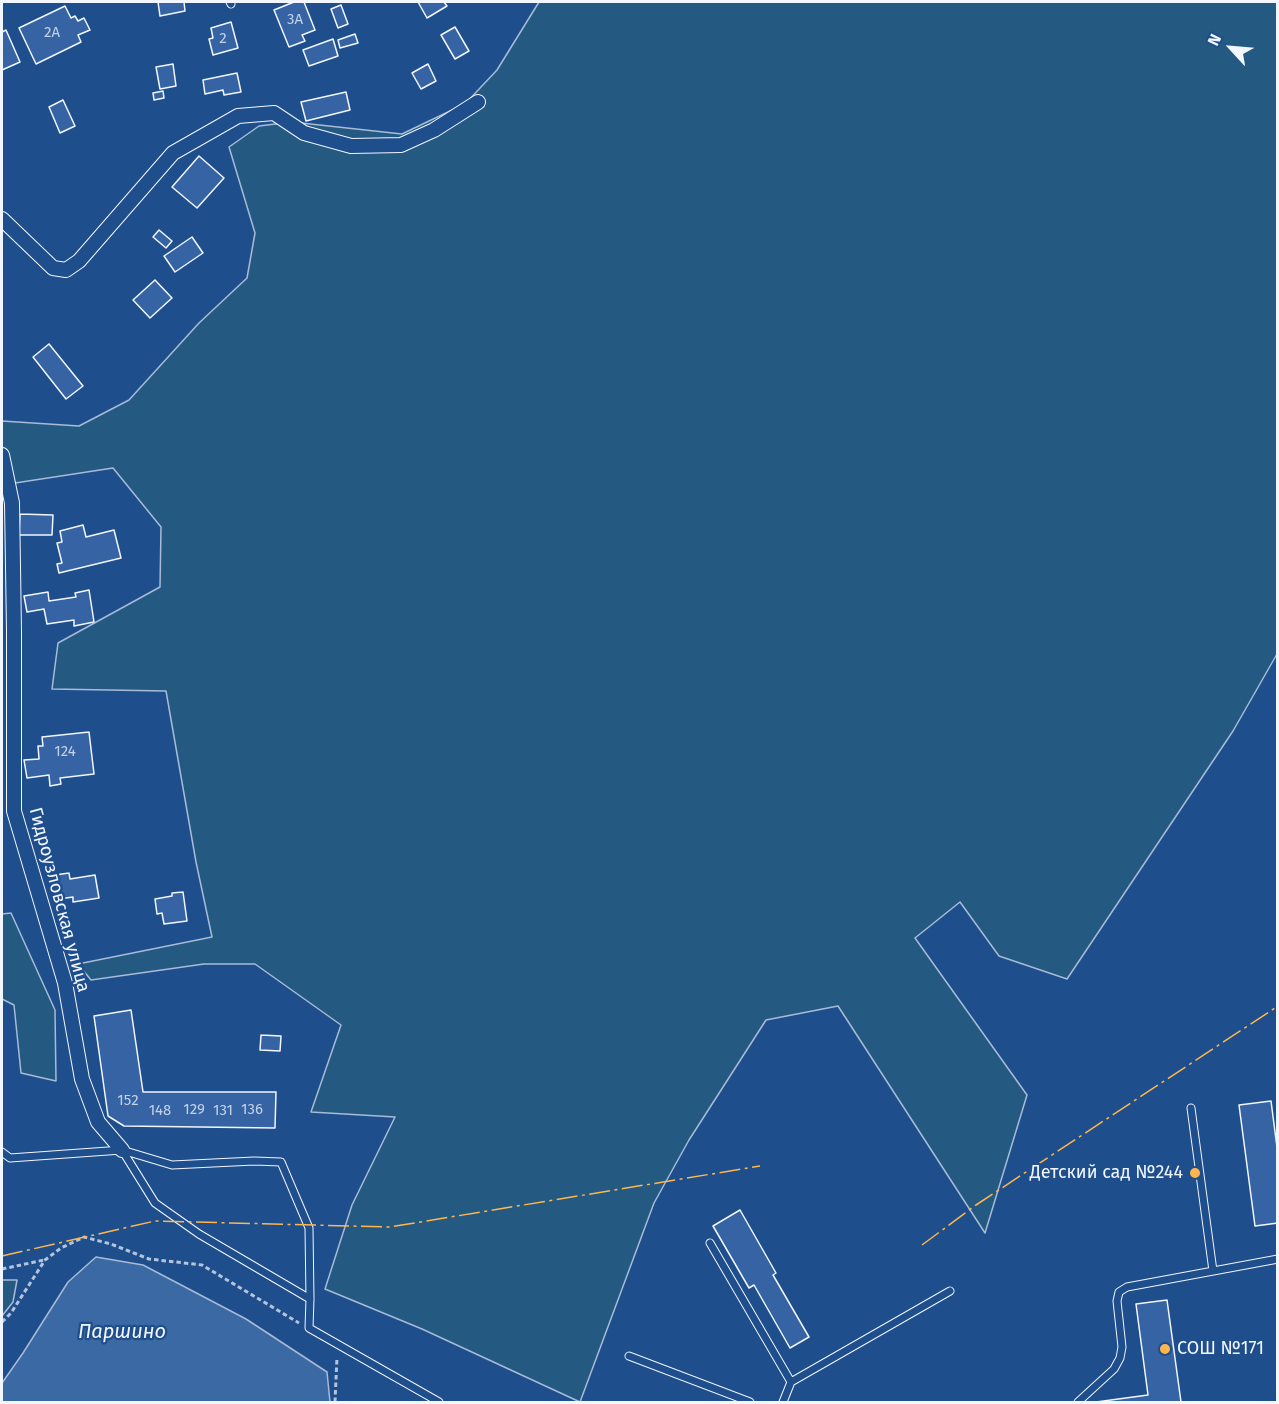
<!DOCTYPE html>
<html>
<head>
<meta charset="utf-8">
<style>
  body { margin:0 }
  #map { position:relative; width:1279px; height:1404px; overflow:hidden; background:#1f4e8c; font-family:"Fira Sans",sans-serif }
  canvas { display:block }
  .frame { position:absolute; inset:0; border:3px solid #f2f6ff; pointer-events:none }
  .north { position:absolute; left:1201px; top:18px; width:60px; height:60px; -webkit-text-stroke:4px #1f4e8c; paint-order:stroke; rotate:296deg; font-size:16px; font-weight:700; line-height:24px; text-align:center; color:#f2f6ff }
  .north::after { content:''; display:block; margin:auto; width:21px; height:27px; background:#f2f6ff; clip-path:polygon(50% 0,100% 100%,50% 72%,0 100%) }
</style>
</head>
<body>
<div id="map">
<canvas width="1279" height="1404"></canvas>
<div class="frame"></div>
<div class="north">N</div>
</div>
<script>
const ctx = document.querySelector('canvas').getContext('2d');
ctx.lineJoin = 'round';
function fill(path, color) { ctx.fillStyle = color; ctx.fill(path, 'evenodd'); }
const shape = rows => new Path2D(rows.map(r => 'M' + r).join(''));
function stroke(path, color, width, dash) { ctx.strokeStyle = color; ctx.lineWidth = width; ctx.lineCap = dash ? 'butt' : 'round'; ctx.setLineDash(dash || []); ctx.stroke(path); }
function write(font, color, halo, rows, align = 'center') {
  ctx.font = font + ' "Fira Sans",sans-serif'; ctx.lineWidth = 4.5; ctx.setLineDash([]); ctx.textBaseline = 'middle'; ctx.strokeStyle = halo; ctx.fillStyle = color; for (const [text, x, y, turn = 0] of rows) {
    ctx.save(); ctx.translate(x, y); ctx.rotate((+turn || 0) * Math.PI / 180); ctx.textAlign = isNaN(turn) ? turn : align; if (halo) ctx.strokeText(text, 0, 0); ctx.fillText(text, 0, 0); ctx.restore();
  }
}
const green = shape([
  [539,2,1277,2,1277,654,1233,731,1067,979,999,956,960,902,915,938,1027,1095,985,1233,838,1006,766,1020,689,1140,654,1203,580,1402,422,1329,325,1289,352,1205,395,1117,311,1112,341,1025,255,964,204,964,91,980,78,964,212,937,196,862,166,691,52,689,58,643,160,587,161,527,113,468,2,485,2,421,79,426,129,400,199,323,247,278,255,233,229,147,259,126,292,122,402,134,429,121,465,104,497,70,539,2],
  [11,913,55,1010,56,1081,21,1073,14,1005,2,999,2,914,11,913],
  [2,1280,17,1280,13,1302,2,1316,2,1280]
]);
const water = shape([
  [96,1257,143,1265,246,1319,327,1372,330,1402,2,1402,2,1383,23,1353,68,1282,96,1257]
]);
const building = shape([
  [158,2,184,2,185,11,160,16,158,2],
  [294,2,304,2,315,30,302,35,305,41,289,47,274,10,294,2],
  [418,2,444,2,447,6,427,18,418,2],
  [341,5,348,24,338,28,331,9,341,5],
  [65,6,71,18,75,16,78,21,84,18,90,30,78,35,81,42,36,64,19,28,65,6],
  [231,22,238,48,213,55,209,39,213,38,211,28,231,22],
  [455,27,469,51,455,59,441,35,455,27],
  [6,30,20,62,2,70,2,32,6,30],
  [355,34,358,43,340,48,338,40,355,34],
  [333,39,338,56,309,66,303,50,333,39],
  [173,64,176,86,160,89,156,67,173,64],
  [428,64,436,81,421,89,412,73,428,64],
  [237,73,241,92,224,95,223,90,205,94,203,80,237,73],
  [163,91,164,98,154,100,153,93,163,91],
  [346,92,350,110,306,121,301,102,346,92],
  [63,100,75,126,60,133,49,107,63,100],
  [199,156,224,178,197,208,172,187,199,156],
  [159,230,172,241,166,248,153,237,159,230],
  [192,237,203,253,175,272,164,256,192,237],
  [155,280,172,298,150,318,133,300,155,280],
  [49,344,83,386,66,399,33,357,49,344],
  [20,514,53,515,52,535,19,535,20,514],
  [83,525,86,537,114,530,121,558,59,573,57,564,62,563,57,543,62,542,60,531,83,525],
  [89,590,94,622,74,626,74,620,47,624,44,609,27,612,24,596,48,592,49,601,76,597,75,593,89,590],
  [89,732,94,774,60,778,61,784,50,786,49,775,27,778,24,760,39,759,38,746,43,746,42,737,89,732],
  [69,873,70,879,95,875,99,898,73,902,73,897,59,899,55,875,69,873],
  [183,892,187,921,164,924,162,913,157,914,155,899,172,896,172,893,183,892],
  [131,1010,143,1092,276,1092,275,1128,124,1126,108,1116,94,1016,131,1010],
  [261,1035,281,1036,280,1051,260,1050,261,1035],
  [1271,1101,1278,1155,1278,1223,1255,1226,1239,1105,1271,1101],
  [740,1210,776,1273,773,1275,809,1337,790,1348,754,1285,749,1288,713,1226,740,1210],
  [1167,1300,1181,1402,1096,1402,1148,1395,1136,1304,1167,1300]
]);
const path = shape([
  [2,1269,44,1260],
  [2,1322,11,1313,45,1260,61,1248,84,1237,111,1244,149,1259,202,1265,299,1323],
  [335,1402,337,1357]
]);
const lane = shape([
  [230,2,231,4],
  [1191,1108,1213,1271],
  [122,1150,155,1203,199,1234,310,1299],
  [2,1152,10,1158,122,1150,172,1165,254,1161,281,1162,309,1228,310,1299,309,1328,439,1402],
  [710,1243,791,1382],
  [629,1356,750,1402],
  [783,1402,791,1382,950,1291],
  [1078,1402,1114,1369,1120,1358,1122,1347,1117,1301,1119,1292,1127,1287,1278,1259]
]);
const street = shape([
  [2,219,53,268,66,270,79,261,173,153,238,116,274,113,304,133,351,146,401,145,434,130,478,102],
  [2,455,12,503,14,631,14,811,65,983,82,1079,98,1122,122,1150]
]);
const power = shape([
  [922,1245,976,1205,1278,1006],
  [2,1256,155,1221,390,1227,760,1166]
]);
const markers = [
  [1195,1173,6,"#ffb74d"],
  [1165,1349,6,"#ffb74d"]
];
const numberNames = [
  ["3А",295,20],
  ["2А",52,33],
  ["2",223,39],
  ["124",65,752],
  ["152",128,1101],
  ["129",194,1110],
  ["136",252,1110],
  ["148",160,1111],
  ["131",223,1111]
];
const streetNames = [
  ["Гидроузловская улица",59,900,75]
];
const poiNames = [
  ["Детский сад №244",1183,1173],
  ["СОШ №171",1177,1349,"left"]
];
const waterNames = [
  ["Паршино",122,1332]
];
fill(green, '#245a82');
stroke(green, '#a8bbd7', 1.5);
fill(water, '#3b69a3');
stroke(water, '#a8bbd7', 1.5);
fill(building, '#3563a3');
stroke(building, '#f2f6ff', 1.5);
stroke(lane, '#f2f6ff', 9);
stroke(street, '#f2f6ff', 16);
stroke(path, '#b3c4dc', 3, [4.5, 3]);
stroke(lane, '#1f4e8c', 7);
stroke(street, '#1f4e8c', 14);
stroke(power, '#ffb74d', 1.5, [21, 4.5, 3, 4.5]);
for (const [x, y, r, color] of markers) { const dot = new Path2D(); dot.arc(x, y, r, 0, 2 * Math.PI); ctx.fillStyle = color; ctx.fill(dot); stroke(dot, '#1f4e8c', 2); }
write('15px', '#c3d1e8', null, numberNames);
write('18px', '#f2f6ff', '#1f4e8c', streetNames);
write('18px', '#f2f6ff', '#1f4e8c', poiNames, 'right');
write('italic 20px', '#f2f6ff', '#1f4e8c', waterNames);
</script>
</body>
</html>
